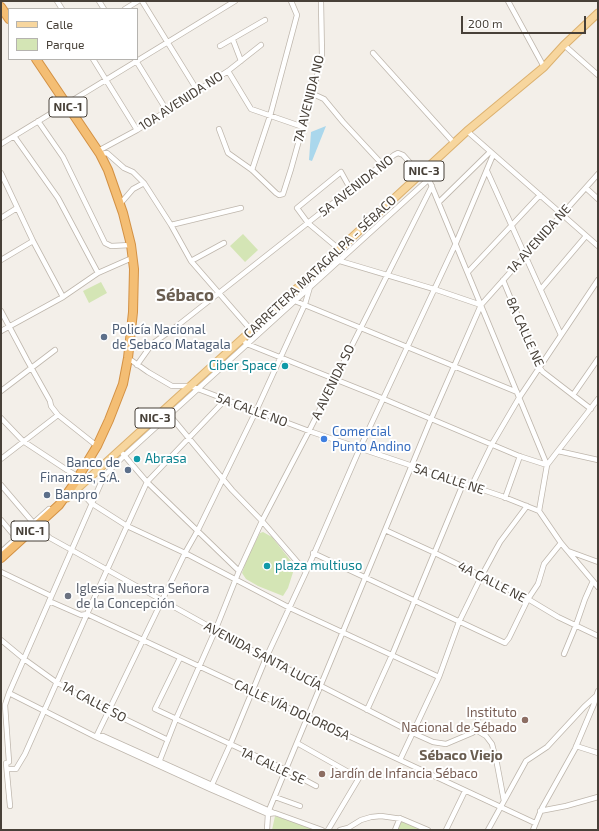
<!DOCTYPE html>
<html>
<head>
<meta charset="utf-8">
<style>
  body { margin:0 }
  #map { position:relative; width:599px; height:831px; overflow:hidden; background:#f3efe9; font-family:"Exo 2",sans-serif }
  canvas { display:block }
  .frame { position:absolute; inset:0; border:2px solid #474038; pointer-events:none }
  .legend { position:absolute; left:8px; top:8px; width:130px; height:52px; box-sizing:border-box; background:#fff; border:1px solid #b5b3af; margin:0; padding:5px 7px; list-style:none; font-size:12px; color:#474038 }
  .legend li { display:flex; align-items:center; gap:8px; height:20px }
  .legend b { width:20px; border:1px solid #b5b3af }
  .scale { position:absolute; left:461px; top:16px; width:125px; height:18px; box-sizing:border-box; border:2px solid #474038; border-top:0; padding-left:5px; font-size:12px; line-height:14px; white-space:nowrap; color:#474038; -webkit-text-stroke:3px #fff; paint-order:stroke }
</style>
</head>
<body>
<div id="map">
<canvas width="599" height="831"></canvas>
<div class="frame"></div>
<ul class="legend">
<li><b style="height:5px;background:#f7d69e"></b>Calle</li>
<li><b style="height:11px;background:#d4e5b5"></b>Parque</li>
</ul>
<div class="scale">200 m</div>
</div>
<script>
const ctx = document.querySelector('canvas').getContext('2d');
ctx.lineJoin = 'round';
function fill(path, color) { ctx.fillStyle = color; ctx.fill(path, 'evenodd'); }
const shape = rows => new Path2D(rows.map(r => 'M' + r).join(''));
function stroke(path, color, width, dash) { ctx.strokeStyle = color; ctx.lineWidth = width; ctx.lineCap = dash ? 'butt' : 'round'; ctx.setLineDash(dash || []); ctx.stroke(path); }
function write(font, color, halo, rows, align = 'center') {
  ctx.font = font + ' "Exo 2",sans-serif'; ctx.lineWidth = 4; ctx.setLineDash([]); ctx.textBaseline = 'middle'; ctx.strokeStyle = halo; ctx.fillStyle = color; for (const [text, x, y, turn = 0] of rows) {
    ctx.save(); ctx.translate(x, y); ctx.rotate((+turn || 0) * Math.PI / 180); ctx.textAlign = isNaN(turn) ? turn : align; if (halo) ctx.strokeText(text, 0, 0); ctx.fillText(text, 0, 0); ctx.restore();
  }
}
const green = shape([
  [243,234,258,250,245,262,230,246],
  [101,282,107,293,89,303,83,291],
  [263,532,272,537,295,566,288,588,283,596,258,586,246,579,242,573,247,558,260,533],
  [275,816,313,828,312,830,272,830],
  [401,821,422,830,397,830]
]);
const water = shape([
  [326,126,312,161,309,160,311,132]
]);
const street = shape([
  [57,1,62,9],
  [99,1,104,9],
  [142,1,197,90],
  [508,1,544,67],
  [125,9,138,1],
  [233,40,241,61],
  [564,45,598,75],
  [220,46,265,20],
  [373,53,454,143],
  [93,59,137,130],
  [135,59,167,111],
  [228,71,251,109,303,127],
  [313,94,324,99,343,122,382,164],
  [38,121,63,157,105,243,111,246,131,245],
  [219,129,228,153,252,170,276,193,279,195,283,194,291,169,322,58,321,1],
  [467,131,598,246],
  [14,136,58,198,98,273],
  [1,144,235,1],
  [98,151,137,130,228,71,261,45],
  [100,154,107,153,124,168,133,172,144,183,171,225,191,261,251,330],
  [252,170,270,116,297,15,291,1],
  [425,170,547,465,539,511,561,543,598,587],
  [487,171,561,335],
  [1,173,33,241,63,297],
  [586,188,598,199],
  [439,202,490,152],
  [120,204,133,189,144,183],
  [1,218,17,208],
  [171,225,241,208],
  [339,249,308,223,297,208,341,172,351,190],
  [330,258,434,289,481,305],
  [1,260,33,241],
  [191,261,224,243],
  [468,272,540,195],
  [503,280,539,367,543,372,591,409],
  [541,289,586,236],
  [289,295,295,301,517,392],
  [1,311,27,360,50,401,51,406,58,415,97,446],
  [1,331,63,297,98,273,132,258],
  [242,339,247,344,372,394,519,456,547,465,598,399],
  [128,358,148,372,172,386,190,386,309,431,504,497,539,511],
  [137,365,152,344,177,326,394,155,398,153,403,155,420,174],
  [1,391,55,350],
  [573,395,598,359],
  [167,412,232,490,262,521,306,572],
  [1,418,23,441,67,470,79,477],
  [558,451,598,460],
  [123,454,147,482,239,571],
  [1,459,58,415],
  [1,485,36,526,50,538,266,658,413,733,433,742,446,744,472,733,476,730,479,715],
  [471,487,492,444,519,398,598,280],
  [76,490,82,493,91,503,127,526,185,553,290,608,439,677],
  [505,498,520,456],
  [1,520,18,540],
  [385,530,433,552,528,599,558,617,598,636],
  [568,551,598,562],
  [1,552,49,509],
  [313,553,505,643,509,638,528,599,538,584,544,564,561,543],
  [1,572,51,596],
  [49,601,81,615,87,614,535,823],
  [1,640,24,659,56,682,108,711,168,740],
  [564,654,576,625,585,599,593,581],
  [180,658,155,709,286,770,316,786],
  [9,693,96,737,210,789,268,814,275,813,322,830],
  [367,710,392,655,463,484],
  [476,730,486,736,492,744,497,764,504,801],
  [96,737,185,553,198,530,256,411,305,304,310,287],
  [96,737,103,736,272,812],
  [297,743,359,778,328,830],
  [576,746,598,753],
  [400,760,439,677,459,622,481,577,500,542,527,506],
  [158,765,176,719,215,631,239,571,262,521,309,431,432,186],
  [8,769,16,769,25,754,87,614,147,482,225,400],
  [210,789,230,745,266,658,306,572,360,448,456,243,493,155],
  [275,797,300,806],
  [10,806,6,763,9,762,5,705,9,693,104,476,124,456,429,179],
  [540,811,566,806,598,797],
  [267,830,268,814,269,810,431,419,481,305,598,174],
  [340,830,348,828,361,820,371,817,381,816,402,819,428,830],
  [395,830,400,818],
  [446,830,465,791],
  [488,830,526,761,547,747,584,707,596,696],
  [533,830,542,808,575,749,594,704,598,691]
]);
const primary = shape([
  [67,498,242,339,467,131,544,67,564,45,598,13]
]);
const highway = shape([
  [1,7,9,19],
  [1,558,59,505,74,484,97,446,109,420,123,384,128,358,133,312,134,269,131,245,123,213,108,170,100,154,36,59]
]);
const markers = [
  [104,337,4,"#5c6f8a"],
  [285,366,4,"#0f9aa8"],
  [324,439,4,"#3f7fe0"],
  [137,459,4,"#0f9aa8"],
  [128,470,4,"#5c6f8a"],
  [47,495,4,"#5c6f8a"],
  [267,566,4,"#0f9aa8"],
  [68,596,4,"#6b7280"],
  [525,720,4,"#8d6e63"],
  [322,774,4,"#8d6e63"]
];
const shields = [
  [68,107,38],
  [424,171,40],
  [155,418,40],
  [30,531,38]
];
const shieldNames = [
  ["NIC-1",68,107],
  ["NIC-3",424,171],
  ["NIC-3",155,418],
  ["NIC-1",30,531]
];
const streetNames = [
  ["7A AVENIDA NO",309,99,-76],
  ["10A AVENIDA NO",181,101,-33],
  ["5A AVENIDA NO",356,186,-38],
  ["1A AVENIDA NE",539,239,-48],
  ["CARRETERA MATAGALPA - SÉBACO",320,267,-43],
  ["8A CALLE NE",525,332,66],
  ["A AVENIDA SO",333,382,-64],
  ["5A CALLE NO",252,410,20],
  ["5A CALLE NE",449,479,18],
  ["4A CALLE NE",492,582,27],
  ["AVENIDA SANTA LUCÍA",263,656,28],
  ["1A CALLE SO",94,702,28],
  ["CALLE VÍA DOLOROSA",292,710,25],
  ["1A CALLE SE",273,766,25]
];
const serviceNames = [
  ["Policía Nacional",112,330],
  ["de Sebaco Matagala",112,345],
  ["Banco de",120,463,"right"],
  ["Finanzas, S.A.",120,478,"right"],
  ["Banpro",55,495]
];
const cultureNames = [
  ["Ciber Space",277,366,"right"],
  ["Abrasa",145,459],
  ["plaza multiuso",275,566]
];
const shopNames = [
  ["Comercial",332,432],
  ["Punto Andino",332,447]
];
const worshipNames = [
  ["Iglesia Nuestra Señora",76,589],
  ["de la Concepción",76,604]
];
const educationNames = [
  ["Instituto",517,713],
  ["Nacional de Sébado",517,728],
  ["Jardín de Infancia Sébaco",330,774,"left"]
];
const neighbourhoodNames = [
  ["Sébaco Viejo",461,755]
];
const districtNames = [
  ["Sébaco",185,295]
];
fill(green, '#d4e5b5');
fill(water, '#aad7ec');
stroke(street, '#beb6ac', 6);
stroke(primary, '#dcb16f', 9);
stroke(highway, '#d39144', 10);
stroke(street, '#fff', 4.5);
stroke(primary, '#f7d69e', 7);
stroke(highway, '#f4be74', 8);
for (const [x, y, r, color] of markers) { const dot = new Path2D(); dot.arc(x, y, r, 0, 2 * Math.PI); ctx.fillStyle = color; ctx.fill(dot); stroke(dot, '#fff', 1.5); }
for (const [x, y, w] of shields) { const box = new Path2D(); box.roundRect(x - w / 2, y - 10, w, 20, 3); ctx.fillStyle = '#fff'; ctx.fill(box); stroke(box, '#474038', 1); }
write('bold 12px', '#474038', null, shieldNames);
write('13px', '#474038', '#fff', streetNames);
write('13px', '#4e5e75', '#fff', serviceNames, 'left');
write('13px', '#0d838f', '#fff', cultureNames, 'left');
write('13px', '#366cbe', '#fff', shopNames, 'left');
write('13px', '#5b616d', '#fff', worshipNames, 'left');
write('13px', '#785e54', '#fff', educationNames, 'right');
write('bold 14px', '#695d50', '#fff', neighbourhoodNames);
write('bold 17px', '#695d50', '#fff', districtNames);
</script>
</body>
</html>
